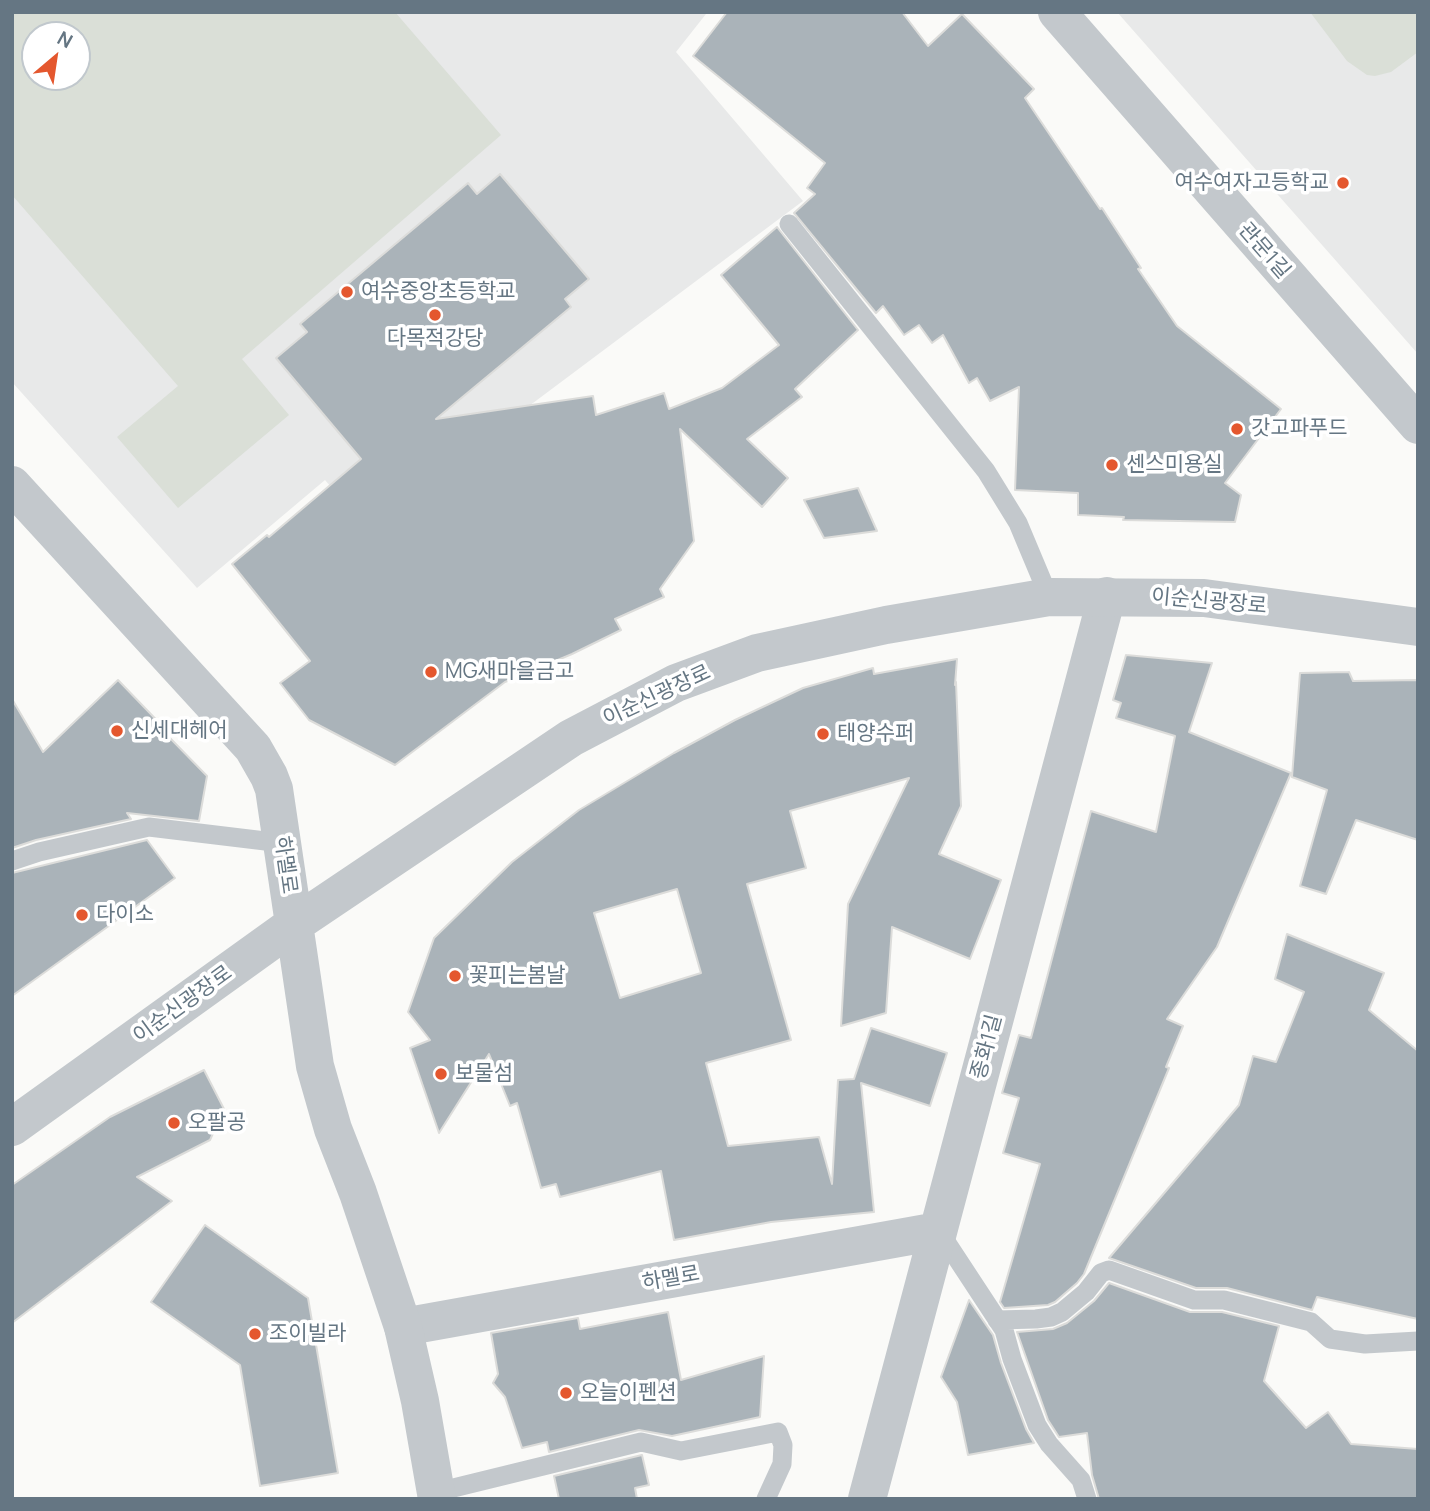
<!DOCTYPE html>
<html>
<head>
<meta charset="utf-8">
<style>
  body { margin:0 }
  #map { position:relative; width:1430px; height:1511px; overflow:hidden; background:#fafaf8; font-family:Manrope,sans-serif }
  canvas { display:block }
  .frame { position:absolute; inset:0; border:14px solid #657683; pointer-events:none }
  .north { position:absolute; left:21px; top:21px; width:70px; height:70px; box-sizing:border-box; background:#fff; border:2px solid #c1c8cd; border-radius:50%; rotate:29deg; font-size:19px; font-weight:700; line-height:28px; text-align:center; color:#657683 }
  .north::after { content:''; display:block; margin:auto; width:24px; height:32px; background:#e4572e; clip-path:polygon(50% 0,100% 100%,50% 72%,0 100%) }
</style>
</head>
<body>
<div id="map">
<canvas width="1430" height="1511"></canvas>
<div class="frame"></div>
<div class="north">N</div>
</div>
<script>
const ctx = document.querySelector('canvas').getContext('2d');
ctx.lineJoin = 'round';
function fill(path, color) { ctx.fillStyle = color; ctx.fill(path, 'evenodd'); }
const shape = rows => new Path2D(rows.map(r => 'M' + r).join(''));
function stroke(path, color, width, dash) { ctx.strokeStyle = color; ctx.lineWidth = width; ctx.lineCap = dash ? 'butt' : 'round'; ctx.setLineDash(dash || []); ctx.stroke(path); }
function write(font, color, halo, rows, align = 'center') {
  ctx.font = font + ' Manrope,"Noto Sans KR",sans-serif'; ctx.lineWidth = 7; ctx.setLineDash([]); ctx.textBaseline = 'middle'; ctx.strokeStyle = halo; ctx.fillStyle = color; for (const [text, x, y, turn = 0] of rows) {
    ctx.save(); ctx.translate(x, y); ctx.rotate((+turn || 0) * Math.PI / 180); ctx.textAlign = isNaN(turn) ? turn : align; if (halo) ctx.strokeText(text, 0, 0); ctx.fillText(text, 0, 0); ctx.restore();
  }
}
const built = shape([
  [12,12,705,12,706,14,676,52,803,201,366,528,325,480,197,588,12,382],
  [35,35,77,35,77,77,35,77],
  [1117,12,1418,12,1418,354]
]);
const green = shape([
  [12,12,395,12,501,135,242,359,289,415,178,508,117,437,178,386,12,195],
  [35,35,77,35,77,77,35,77],
  [1310,12,1418,12,1418,52,1391,72,1375,76,1367,75,1347,61]
]);
const building = shape([
  [727,12,902,12,928,46,962,14,1034,89,1025,98,1100,209,1102,208,1141,268,1138,269,1177,326,1281,409,1225,483,1241,495,1235,522,1123,520,1124,517,1078,515,1078,493,1015,490,1019,387,990,401,977,378,969,383,943,335,932,343,919,325,904,335,883,306,876,313,794,213,815,194,807,188,825,163,693,56,727,12],
  [500,174,589,279,565,299,571,307,436,419,593,396,596,415,664,393,669,409,722,388,779,345,721,275,777,227,858,330,795,389,802,397,747,439,788,478,762,507,680,429,694,541,660,589,664,597,615,619,621,630,572,654,505,682,395,765,309,720,280,683,310,661,232,564,267,535,269,537,361,459,276,358,307,332,300,324,468,183,477,194,500,174],
  [858,488,877,531,824,538,804,500,858,488],
  [1126,655,1212,663,1189,732,1291,773,1217,947,1167,1019,1183,1026,1166,1067,1169,1068,1084,1274,1077,1283,1055,1302,1048,1305,1004,1308,1000,1302,1040,1164,1003,1153,1019,1098,1002,1093,1019,1035,1031,1038,1091,811,1156,832,1175,736,1116,718,1121,703,1113,700,1126,655],
  [957,659,955,685,956,682,961,806,939,854,1001,880,970,959,892,927,886,1013,841,1026,848,904,909,778,790,811,806,868,747,884,791,1040,706,1063,728,1146,819,1137,832,1184,838,1080,854,1079,871,1028,947,1053,930,1106,861,1083,874,1212,771,1222,674,1240,661,1171,560,1197,556,1184,541,1188,517,1103,510,1106,489,1054,439,1133,410,1048,430,1040,408,1012,434,938,512,862,579,810,674,753,735,720,803,688,873,668,874,674,957,659],
  [677,889,701,973,620,998,594,913,677,889],
  [1349,672,1353,681,1418,680,1418,840,1356,820,1326,894,1300,886,1327,790,1292,777,1300,673,1349,672],
  [118,680,170,734,168,736,207,776,199,821,127,813,131,819,36,840,12,848,12,699,43,752,118,680],
  [147,840,175,878,12,996,12,873,147,840],
  [1287,934,1384,973,1369,1010,1418,1051,1418,1319,1317,1297,1312,1310,1227,1288,1196,1288,1109,1258,1239,1105,1253,1056,1276,1062,1304,992,1275,979,1287,934],
  [204,1070,224,1109,210,1140,137,1177,172,1201,12,1323,12,1185,110,1117,204,1070],
  [205,1225,308,1298,338,1473,260,1486,240,1365,151,1302,205,1225],
  [1109,1283,1190,1312,1222,1312,1279,1326,1264,1381,1306,1428,1328,1412,1351,1444,1418,1449,1418,1499,1099,1499,1092,1475,1087,1433,1059,1437,1048,1420,1017,1332,1053,1329,1067,1323,1094,1301,1109,1283],
  [969,1300,993,1335,1001,1363,1026,1429,1034,1443,968,1455,957,1402,941,1377,969,1300],
  [668,1312,681,1380,764,1356,760,1417,672,1436,639,1430,549,1452,547,1442,522,1448,505,1397,493,1383,498,1374,491,1333,578,1318,580,1329,668,1312],
  [642,1455,649,1485,635,1488,637,1499,559,1499,554,1476,642,1455]
]);
const service = shape([
  [789,224,986,471,1018,523,1049,597],
  [12,861,39,852,149,827,282,843],
  [939,1231,1004,1330,1012,1359,1037,1425,1049,1444,1081,1480,1087,1499],
  [997,1320,1036,1319,1051,1317,1062,1312,1086,1292,1101,1273,1109,1270,1194,1300,1224,1300,1311,1322,1330,1339,1365,1344,1418,1341],
  [437,1492,641,1442,681,1451,778,1432,783,1445,782,1464,766,1499]
]);
const minor = shape([
  [1057,12,1418,425],
  [403,1327,938,1231],
  [867,1499,1107,596]
]);
const tertiary = shape([
  [12,485,253,748,269,776,274,789,315,1066,333,1129,358,1193,403,1327,420,1401,437,1499],
  [12,1127,293,925,571,738,676,683,757,653,886,625,1049,597,1204,598,1418,627]
]);
const markers = [
  [1343,183,7,"#e4572e"],
  [347,292,7,"#e4572e"],
  [435,315,7,"#e4572e"],
  [1237,429,7,"#e4572e"],
  [1112,465,7,"#e4572e"],
  [431,672,7,"#e4572e"],
  [117,731,7,"#e4572e"],
  [823,734,7,"#e4572e"],
  [82,915,7,"#e4572e"],
  [455,976,7,"#e4572e"],
  [441,1074,7,"#e4572e"],
  [174,1123,7,"#e4572e"],
  [255,1334,7,"#e4572e"],
  [566,1393,7,"#e4572e"]
];
const poiNames = [
  ["여수여자고등학교",1329,183,"right"],
  ["여수중앙초등학교",361,292],
  ["다목적강당",435,339,"center"],
  ["갓고파푸드",1251,429],
  ["센스미용실",1126,465],
  ["MG새마을금고",445,672],
  ["신세대헤어",131,731],
  ["태양수퍼",837,734],
  ["다이소",96,915],
  ["꽃피는봄날",469,976],
  ["보물섬",455,1074],
  ["오팔공",188,1123],
  ["조이빌라",269,1334],
  ["오늘이펜션",580,1393]
];
const streetNames = [
  ["관문1길",1264,251,49],
  ["이순신광장로",1209,602,5],
  ["이순신광장로",657,696,-25],
  ["하멜로",285,865,82],
  ["이순신광장로",183,1005,-36],
  ["종화1길",987,1047,-75],
  ["하멜로",671,1279,-10]
];
fill(built, '#e8e9e9');
fill(green, '#dadfd7');
fill(building, '#aab3b9');
stroke(building, '#dcdcda', 2);
stroke(service, '#c3c8cc', 19);
stroke(minor, '#c3c8cc', 38);
stroke(tertiary, '#c3c8cc', 38);
for (const [x, y, r, color] of markers) { const dot = new Path2D(); dot.arc(x, y, r, 0, 2 * Math.PI); ctx.fillStyle = color; ctx.fill(dot); stroke(dot, '#fff', 2.5); }
write('21px', '#657683', '#fff', poiNames, 'left');
write('21px', '#657683', '#fff', streetNames);
</script>
</body>
</html>
